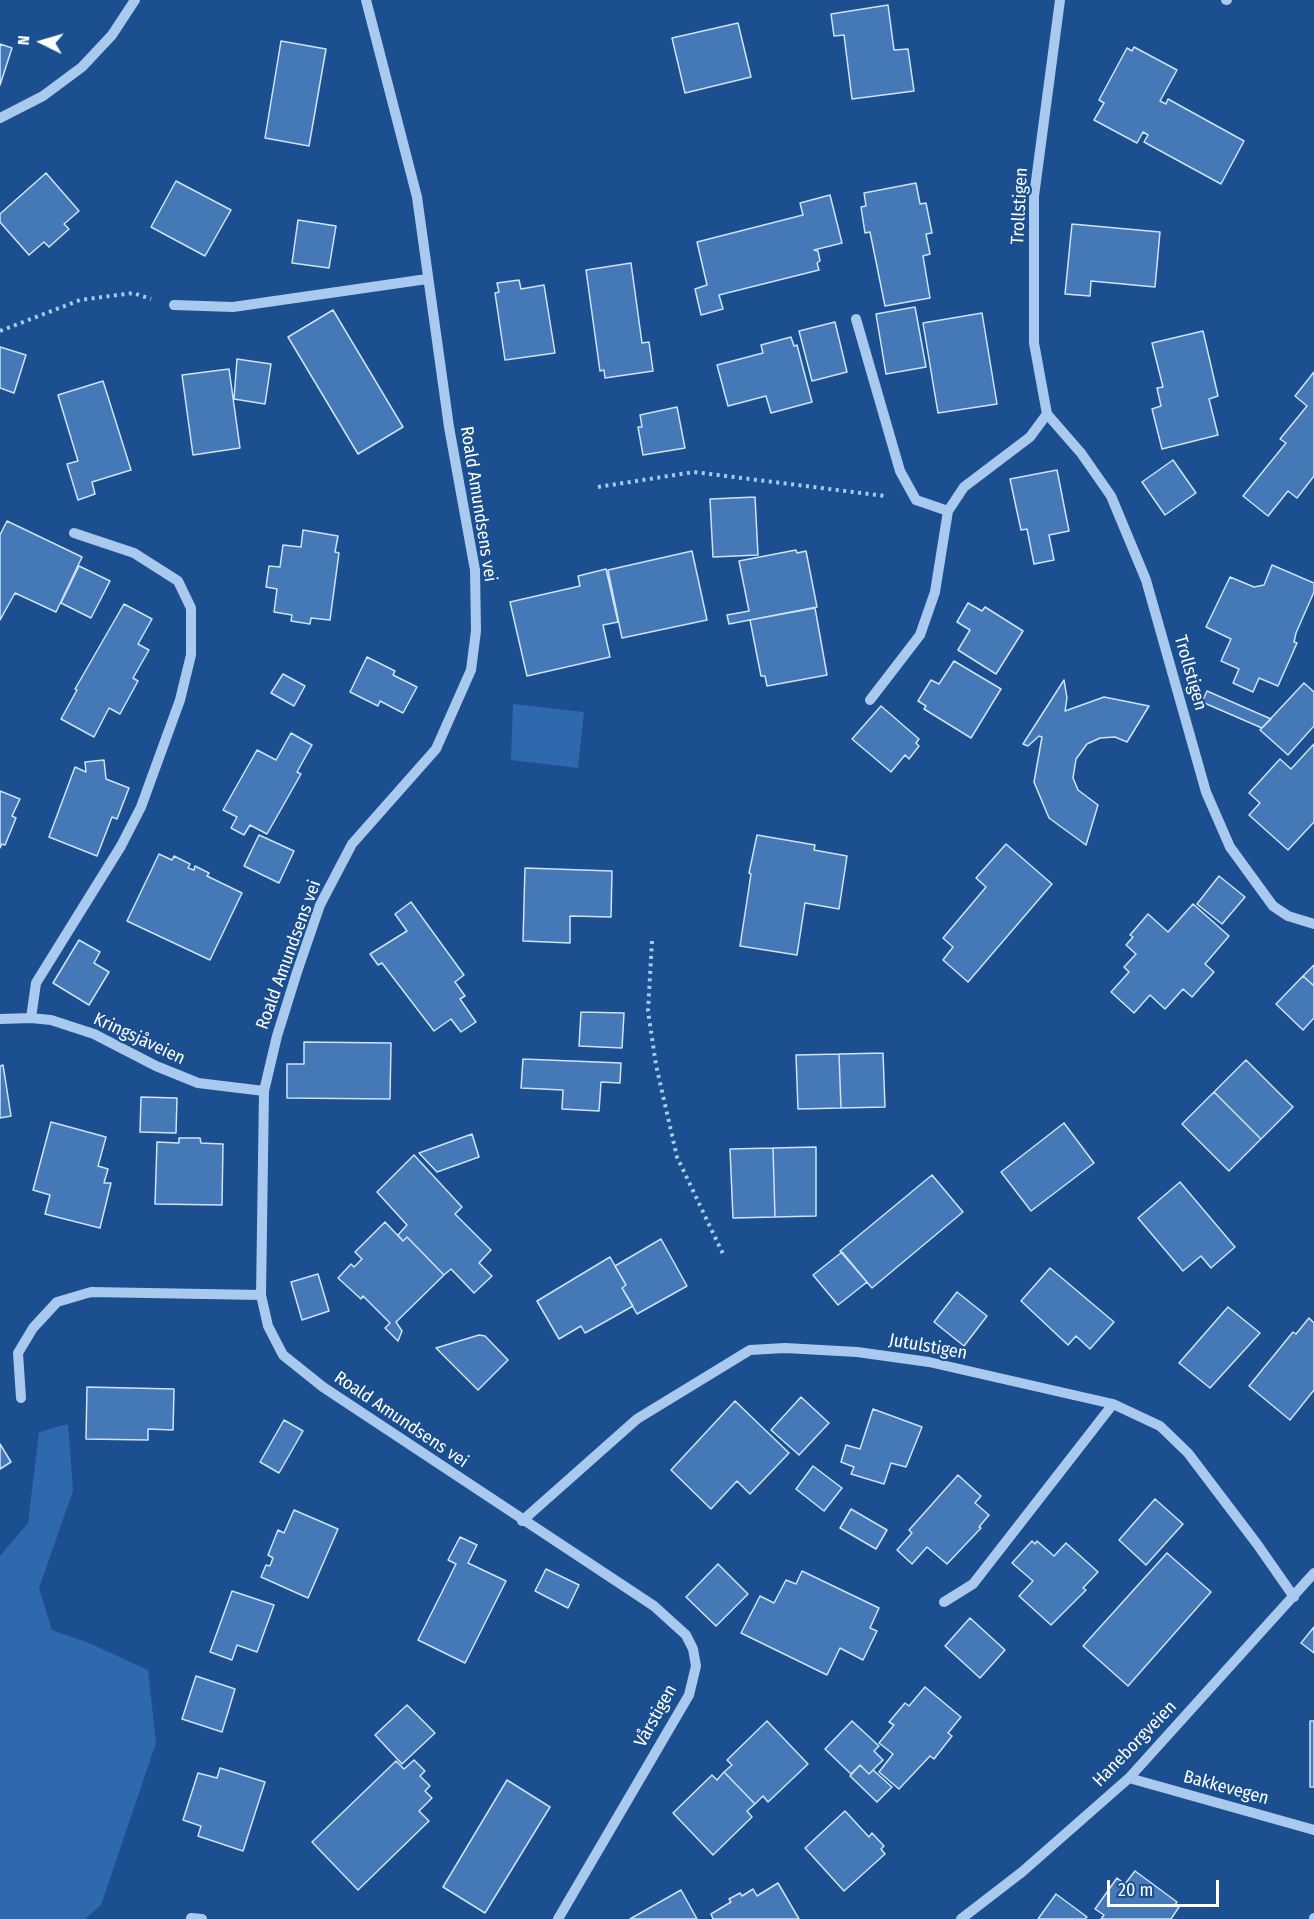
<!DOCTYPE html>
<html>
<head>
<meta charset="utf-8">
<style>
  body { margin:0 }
  #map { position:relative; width:1314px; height:1919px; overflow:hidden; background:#1b4f8f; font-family:"Fira Sans Condensed",sans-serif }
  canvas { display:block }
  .north { position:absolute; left:12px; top:12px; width:60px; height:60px; -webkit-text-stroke:4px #1b4f8f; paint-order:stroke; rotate:275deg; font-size:16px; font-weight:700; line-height:24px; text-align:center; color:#fff }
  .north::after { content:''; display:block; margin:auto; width:21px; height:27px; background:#fff; clip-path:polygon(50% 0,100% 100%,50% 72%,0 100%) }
  .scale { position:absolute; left:1107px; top:1880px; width:112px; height:27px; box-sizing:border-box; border:3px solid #fff; border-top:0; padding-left:8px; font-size:18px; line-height:21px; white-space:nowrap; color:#fff; -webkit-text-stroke:4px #1b4f8f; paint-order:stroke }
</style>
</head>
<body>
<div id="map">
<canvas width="1314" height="1919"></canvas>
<div class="north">N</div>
<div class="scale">20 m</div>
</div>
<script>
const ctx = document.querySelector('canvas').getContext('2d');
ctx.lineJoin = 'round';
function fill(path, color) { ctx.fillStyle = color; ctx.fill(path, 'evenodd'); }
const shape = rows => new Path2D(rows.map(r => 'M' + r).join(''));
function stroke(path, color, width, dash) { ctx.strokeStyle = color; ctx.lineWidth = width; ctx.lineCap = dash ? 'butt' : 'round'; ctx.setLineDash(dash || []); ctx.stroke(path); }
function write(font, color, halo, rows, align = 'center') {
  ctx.font = font + ' "Fira Sans Condensed",sans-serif'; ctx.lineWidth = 4.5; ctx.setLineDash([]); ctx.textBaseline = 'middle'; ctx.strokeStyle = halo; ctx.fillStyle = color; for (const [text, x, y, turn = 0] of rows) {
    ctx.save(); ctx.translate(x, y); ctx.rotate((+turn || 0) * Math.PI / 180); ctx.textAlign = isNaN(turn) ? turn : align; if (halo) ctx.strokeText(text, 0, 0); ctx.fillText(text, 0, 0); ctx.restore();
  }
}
const green = shape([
  [513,704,584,712,578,768,511,760],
  [68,1424,73,1491,39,1588,52,1630,89,1643,148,1670,156,1743,101,1905,85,1919,0,1919,0,1556,28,1523,39,1432]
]);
const building = shape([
  [888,5,894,50,908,49,914,91,852,99,844,35,834,36,831,14,888,5],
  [738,23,751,77,685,93,672,38,738,23],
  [281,41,326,49,309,146,265,138,281,41],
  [0,44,12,48,0,85,0,44],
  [1134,47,1177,70,1160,101,1166,104,1168,99,1244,141,1221,184,1144,142,1148,135,1143,132,1137,143,1094,120,1104,103,1099,100,1127,48,1132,51,1134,47],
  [46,173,79,211,64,224,69,229,49,247,44,242,29,255,0,222,0,214,46,173],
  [176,181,231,210,205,256,151,227,176,181],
  [916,183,920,204,926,203,932,233,926,234,930,254,923,256,930,298,885,306,870,232,865,233,861,207,866,206,864,193,916,183],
  [830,195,842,243,814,250,818,251,820,261,817,263,819,270,719,295,723,309,701,315,695,289,707,285,697,242,803,215,800,203,830,195],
  [298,220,336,226,329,268,292,263,298,220],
  [1072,224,1160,232,1155,287,1091,281,1090,296,1065,294,1072,224],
  [631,263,642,343,649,342,653,371,605,378,604,370,600,371,586,270,631,263],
  [519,280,521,289,544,285,555,353,505,360,495,293,499,292,497,283,519,280],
  [915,307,926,367,886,374,876,314,915,307],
  [333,310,403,427,358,454,288,337,333,310],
  [982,313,997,404,938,413,923,323,982,313],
  [835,322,847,372,812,381,799,331,835,322],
  [1203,331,1218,396,1209,399,1218,435,1162,449,1152,409,1161,406,1157,388,1163,387,1152,343,1203,331],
  [791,337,794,346,797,345,812,402,771,413,766,396,728,406,717,365,763,353,761,345,791,337],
  [0,347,26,355,14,393,0,388,0,347],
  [237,359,271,364,265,404,234,399,237,359],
  [229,369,240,448,193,455,182,375,229,369],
  [1314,372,1314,476,1297,498,1288,491,1268,516,1243,496,1286,443,1280,439,1307,406,1295,396,1314,372],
  [103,381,131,470,92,482,95,494,78,500,67,464,78,461,58,395,103,381],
  [677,407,685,448,643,455,638,427,642,427,640,415,677,407],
  [1173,460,1196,493,1165,515,1142,482,1173,460],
  [1057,470,1069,531,1049,535,1054,560,1034,564,1027,529,1021,530,1010,479,1057,470],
  [755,497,758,555,713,557,710,499,755,497],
  [7,521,82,557,56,612,15,593,0,620,0,535,7,521],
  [303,530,338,536,335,552,339,553,330,620,311,618,310,624,291,621,292,615,274,612,277,589,266,587,269,566,280,567,283,545,301,547,303,530],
  [796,550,797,553,806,551,817,607,729,624,727,615,749,611,739,561,796,550],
  [692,551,707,620,622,638,608,570,692,551],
  [1272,565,1314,583,1314,592,1296,633,1294,642,1297,643,1278,686,1259,678,1253,692,1233,683,1239,669,1221,661,1231,639,1206,627,1230,577,1254,587,1264,585,1272,565],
  [79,566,110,581,91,618,61,603,79,566],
  [606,569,618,622,603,625,610,657,527,676,510,602,580,586,578,576,606,569],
  [968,603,982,611,985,607,1023,631,996,674,958,650,970,630,957,622,968,603],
  [124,604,152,619,138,644,149,650,133,678,138,681,120,714,109,708,94,737,61,719,77,690,75,689,124,604],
  [815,608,827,675,767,686,765,676,761,676,750,620,815,608],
  [367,657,395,671,393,675,417,687,403,713,380,701,378,706,350,692,367,657],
  [954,661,1001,689,971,738,924,709,926,706,918,701,931,680,939,684,954,661],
  [283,674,305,686,294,706,271,693,283,674],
  [1064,680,1067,698,1065,711,1104,697,1149,706,1127,742,1115,737,1100,738,1087,744,1076,759,1073,778,1078,790,1098,805,1086,845,1049,818,1034,782,1042,737,1039,736,1028,746,1023,744,1064,680],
  [1304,683,1314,692,1314,726,1288,755,1260,730,1304,683],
  [1207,691,1271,719,1262,728,1202,702,1207,691],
  [881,706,919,739,916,743,919,746,909,759,905,755,891,772,852,739,881,706],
  [291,733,312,745,297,772,301,774,267,834,250,825,244,835,231,828,237,817,223,810,257,750,276,760,291,733],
  [1314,744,1314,822,1288,850,1249,815,1260,803,1249,793,1280,759,1291,769,1314,744],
  [104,760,106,779,129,788,117,819,112,817,97,856,49,837,75,767,86,772,85,762,104,760],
  [0,791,20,799,12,816,16,818,5,845,2,844,0,848,0,791],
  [259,835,294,851,279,883,244,866,259,835],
  [757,835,815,845,814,850,847,856,839,909,805,903,797,955,740,946,751,874,749,873,757,835],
  [1006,844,1052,884,968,982,943,960,953,947,943,938,986,887,976,878,1006,844],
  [159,854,172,860,174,856,190,864,188,868,194,870,195,866,209,873,207,876,242,893,210,960,127,921,159,854],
  [525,868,612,871,611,917,570,916,570,943,523,941,525,868],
  [1219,876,1245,897,1222,924,1197,904,1219,876],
  [411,902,464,975,455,982,465,996,460,999,476,1022,461,1032,451,1019,434,1031,382,963,378,965,370,954,407,931,395,914,411,902],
  [1193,904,1229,936,1205,964,1214,972,1192,997,1183,989,1165,1009,1150,995,1134,1013,1111,992,1129,972,1124,967,1136,954,1126,945,1133,937,1130,935,1148,914,1168,932,1193,904],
  [79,940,100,952,94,963,109,972,89,1005,53,983,79,940],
  [1314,965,1314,986,1303,976,1314,965],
  [1303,976,1314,986,1314,1018,1303,1030,1276,1004,1303,976],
  [581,1012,624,1013,622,1048,579,1046,581,1012],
  [304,1042,391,1043,390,1099,287,1098,287,1064,304,1064,304,1042],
  [883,1053,885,1107,841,1108,839,1054,883,1053],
  [839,1054,841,1108,798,1109,796,1055,839,1054],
  [523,1059,621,1063,620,1083,601,1082,599,1111,562,1109,563,1090,521,1088,523,1059],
  [1246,1060,1293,1107,1261,1139,1214,1092,1246,1060],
  [3,1065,11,1116,0,1118,0,1066,3,1065],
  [1214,1092,1261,1139,1229,1171,1182,1124,1214,1092],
  [141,1097,177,1098,176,1133,140,1132,141,1097],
  [51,1122,106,1137,98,1166,108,1169,104,1183,111,1183,100,1228,45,1214,50,1195,33,1190,51,1122],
  [1064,1123,1094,1163,1031,1211,1001,1172,1064,1123],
  [472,1134,479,1157,437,1172,419,1153,472,1134],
  [179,1138,200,1138,201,1143,223,1144,222,1205,155,1204,157,1142,179,1143,179,1138],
  [816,1147,816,1216,775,1217,773,1148,816,1147],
  [773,1148,775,1217,733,1218,730,1149,773,1148],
  [414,1155,462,1207,455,1214,491,1250,479,1263,492,1276,474,1293,451,1269,444,1275,407,1237,403,1241,398,1235,407,1225,377,1192,414,1155],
  [932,1175,963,1212,872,1288,840,1251,932,1175],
  [1180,1182,1235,1247,1211,1268,1201,1256,1183,1271,1138,1218,1180,1182],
  [385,1222,403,1241,407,1237,444,1275,396,1322,402,1331,398,1341,385,1328,390,1323,363,1296,361,1299,338,1278,351,1264,354,1267,362,1259,355,1252,385,1222],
  [661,1239,687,1286,637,1314,622,1288,626,1285,615,1266,661,1239],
  [842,1252,867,1282,838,1305,813,1275,842,1252],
  [610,1257,626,1285,622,1288,633,1306,585,1333,581,1326,559,1339,537,1301,610,1257],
  [1050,1268,1114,1322,1090,1349,1076,1336,1068,1345,1021,1301,1050,1268],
  [318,1274,329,1311,302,1320,291,1282,318,1274],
  [957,1292,987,1316,964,1346,934,1322,957,1292],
  [1228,1307,1260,1333,1210,1388,1179,1363,1228,1307],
  [1309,1318,1314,1323,1314,1390,1290,1420,1249,1386,1293,1332,1296,1334,1309,1318],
  [479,1335,485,1336,508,1360,478,1390,436,1348,479,1335],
  [87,1387,174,1389,173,1430,148,1429,148,1440,86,1439,87,1387],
  [801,1397,829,1423,799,1455,771,1430,801,1397],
  [735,1401,789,1453,750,1494,737,1481,711,1509,671,1470,735,1401],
  [873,1409,922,1427,906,1467,891,1463,884,1484,851,1474,854,1467,841,1462,846,1445,860,1449,873,1409],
  [284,1420,303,1431,279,1473,260,1462,284,1420],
  [0,1444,11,1462,0,1469,0,1444],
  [813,1466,842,1488,824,1511,796,1489,813,1466],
  [958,1475,981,1496,975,1503,989,1515,979,1527,981,1528,947,1564,927,1547,912,1564,897,1550,912,1533,909,1530,958,1475],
  [1155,1499,1183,1524,1146,1565,1119,1540,1155,1499],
  [851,1509,887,1530,876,1549,840,1528,851,1509],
  [294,1510,338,1529,308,1598,261,1577,266,1565,270,1566,273,1558,268,1555,278,1530,284,1533,294,1510],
  [460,1537,477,1545,468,1563,506,1581,465,1663,418,1640,456,1564,448,1560,460,1537],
  [1032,1541,1035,1544,1037,1541,1054,1556,1066,1543,1098,1572,1083,1588,1086,1590,1051,1625,1019,1596,1033,1581,1012,1563,1032,1541],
  [1167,1553,1211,1592,1128,1686,1083,1646,1167,1553],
  [718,1564,748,1594,716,1626,686,1597,718,1564],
  [546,1569,579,1585,568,1608,535,1591,546,1569],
  [802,1571,879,1608,870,1628,877,1631,863,1660,840,1648,827,1675,741,1633,760,1596,774,1603,786,1580,796,1584,802,1571],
  [232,1591,274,1605,257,1652,237,1645,232,1660,210,1652,232,1591],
  [970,1618,1005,1650,980,1678,945,1646,970,1618],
  [1314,1627,1314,1653,1301,1643,1314,1627],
  [196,1676,235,1689,222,1732,182,1719,196,1676],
  [925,1687,961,1717,948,1733,952,1736,934,1759,930,1756,899,1789,879,1772,893,1754,879,1743,894,1725,889,1722,905,1703,909,1706,925,1687],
  [407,1705,435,1733,402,1764,375,1735,407,1705],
  [767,1721,808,1764,768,1802,763,1796,755,1804,724,1772,732,1765,727,1760,767,1721],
  [852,1721,879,1746,874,1751,883,1760,869,1774,860,1765,851,1774,825,1749,852,1721],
  [1310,1721,1314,1721,1314,1787,1310,1787,1310,1721],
  [414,1760,425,1771,420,1776,430,1786,425,1791,432,1798,419,1811,429,1821,358,1890,312,1842,396,1761,404,1769,414,1760],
  [860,1765,869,1774,873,1770,892,1787,877,1802,850,1776,860,1765],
  [220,1768,265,1782,243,1851,198,1836,201,1826,183,1820,198,1773,217,1778,220,1768],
  [724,1772,755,1804,747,1811,752,1817,713,1855,673,1813,712,1775,717,1780,724,1772],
  [507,1780,550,1807,485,1913,443,1887,507,1780],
  [845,1811,869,1837,872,1833,884,1846,881,1849,885,1854,844,1891,805,1848,845,1811],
  [1135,1871,1177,1902,1175,1905,1179,1907,1171,1919,1101,1919,1104,1915,1095,1909,1117,1878,1125,1884,1135,1871],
  [778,1883,799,1919,713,1919,711,1914,731,1902,729,1899,740,1893,742,1896,753,1889,757,1896,778,1883],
  [681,1890,697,1919,630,1919,681,1890],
  [1056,1894,1087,1917,1085,1919,1038,1919,1056,1894]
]);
const path = shape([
  [0,331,80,300,133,293,151,299],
  [598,487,694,472,885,496],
  [652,941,648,1011,656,1065,677,1157,724,1256]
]);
const minor = shape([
  [366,0,417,197,449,427,475,570,476,631,471,670,436,749,352,844,320,905,297,972,277,1036,264,1091,261,1295,268,1326,283,1355,323,1387,654,1606,686,1635,693,1649,696,1666,689,1695,558,1919],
  [1060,0,1034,196,1034,343,1047,414,1081,453,1111,496,1146,580,1206,792,1230,847,1273,906,1288,916,1314,924],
  [1226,0,1227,0],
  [0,118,43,96,82,67,112,35,135,0],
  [174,305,233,307,427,279],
  [856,319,900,471,916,500,948,511],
  [870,700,920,635,935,592,948,511,964,487,1030,437,1047,414],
  [31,1018,36,983,121,846,141,807,180,700,191,655,191,608,178,581,134,553,74,533],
  [0,1019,31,1018,51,1020,94,1034,156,1066,198,1083,264,1091],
  [21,1398,18,1353,33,1328,57,1302,91,1292,261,1295],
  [522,1521,637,1419,750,1350,785,1348,857,1352,929,1362,1113,1404,1160,1426,1188,1453,1257,1544,1294,1597],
  [944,1602,973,1584,1113,1404],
  [1129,1778,1314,1830],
  [191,1918,202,1919],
  [961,1919,1022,1872,1129,1778,1314,1573],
  [1314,1919,1314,1918]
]);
const streetNames = [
  ["Trollstigen",1020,206,-87],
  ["Roald Amundsens vei",478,504,81],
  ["Trollstigen",1190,673,74],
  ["Roald Amundsens vei",289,955,-70],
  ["Kringsjåveien",139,1039,25],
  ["Jutulstigen",928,1347,10],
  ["Roald Amundsens vei",401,1420,34],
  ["Vårstigen",656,1716,-61],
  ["Haneborgveien",1135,1744,-46],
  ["Bakkevegen",1226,1788,15]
];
fill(green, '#2e69ad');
fill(building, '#4478b7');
stroke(building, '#cfe3fa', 1.5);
stroke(path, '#a9c9ee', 4, [3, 4.5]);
stroke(minor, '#a9c9ee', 10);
write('18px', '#fff', '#1b4f8f', streetNames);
</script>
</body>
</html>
